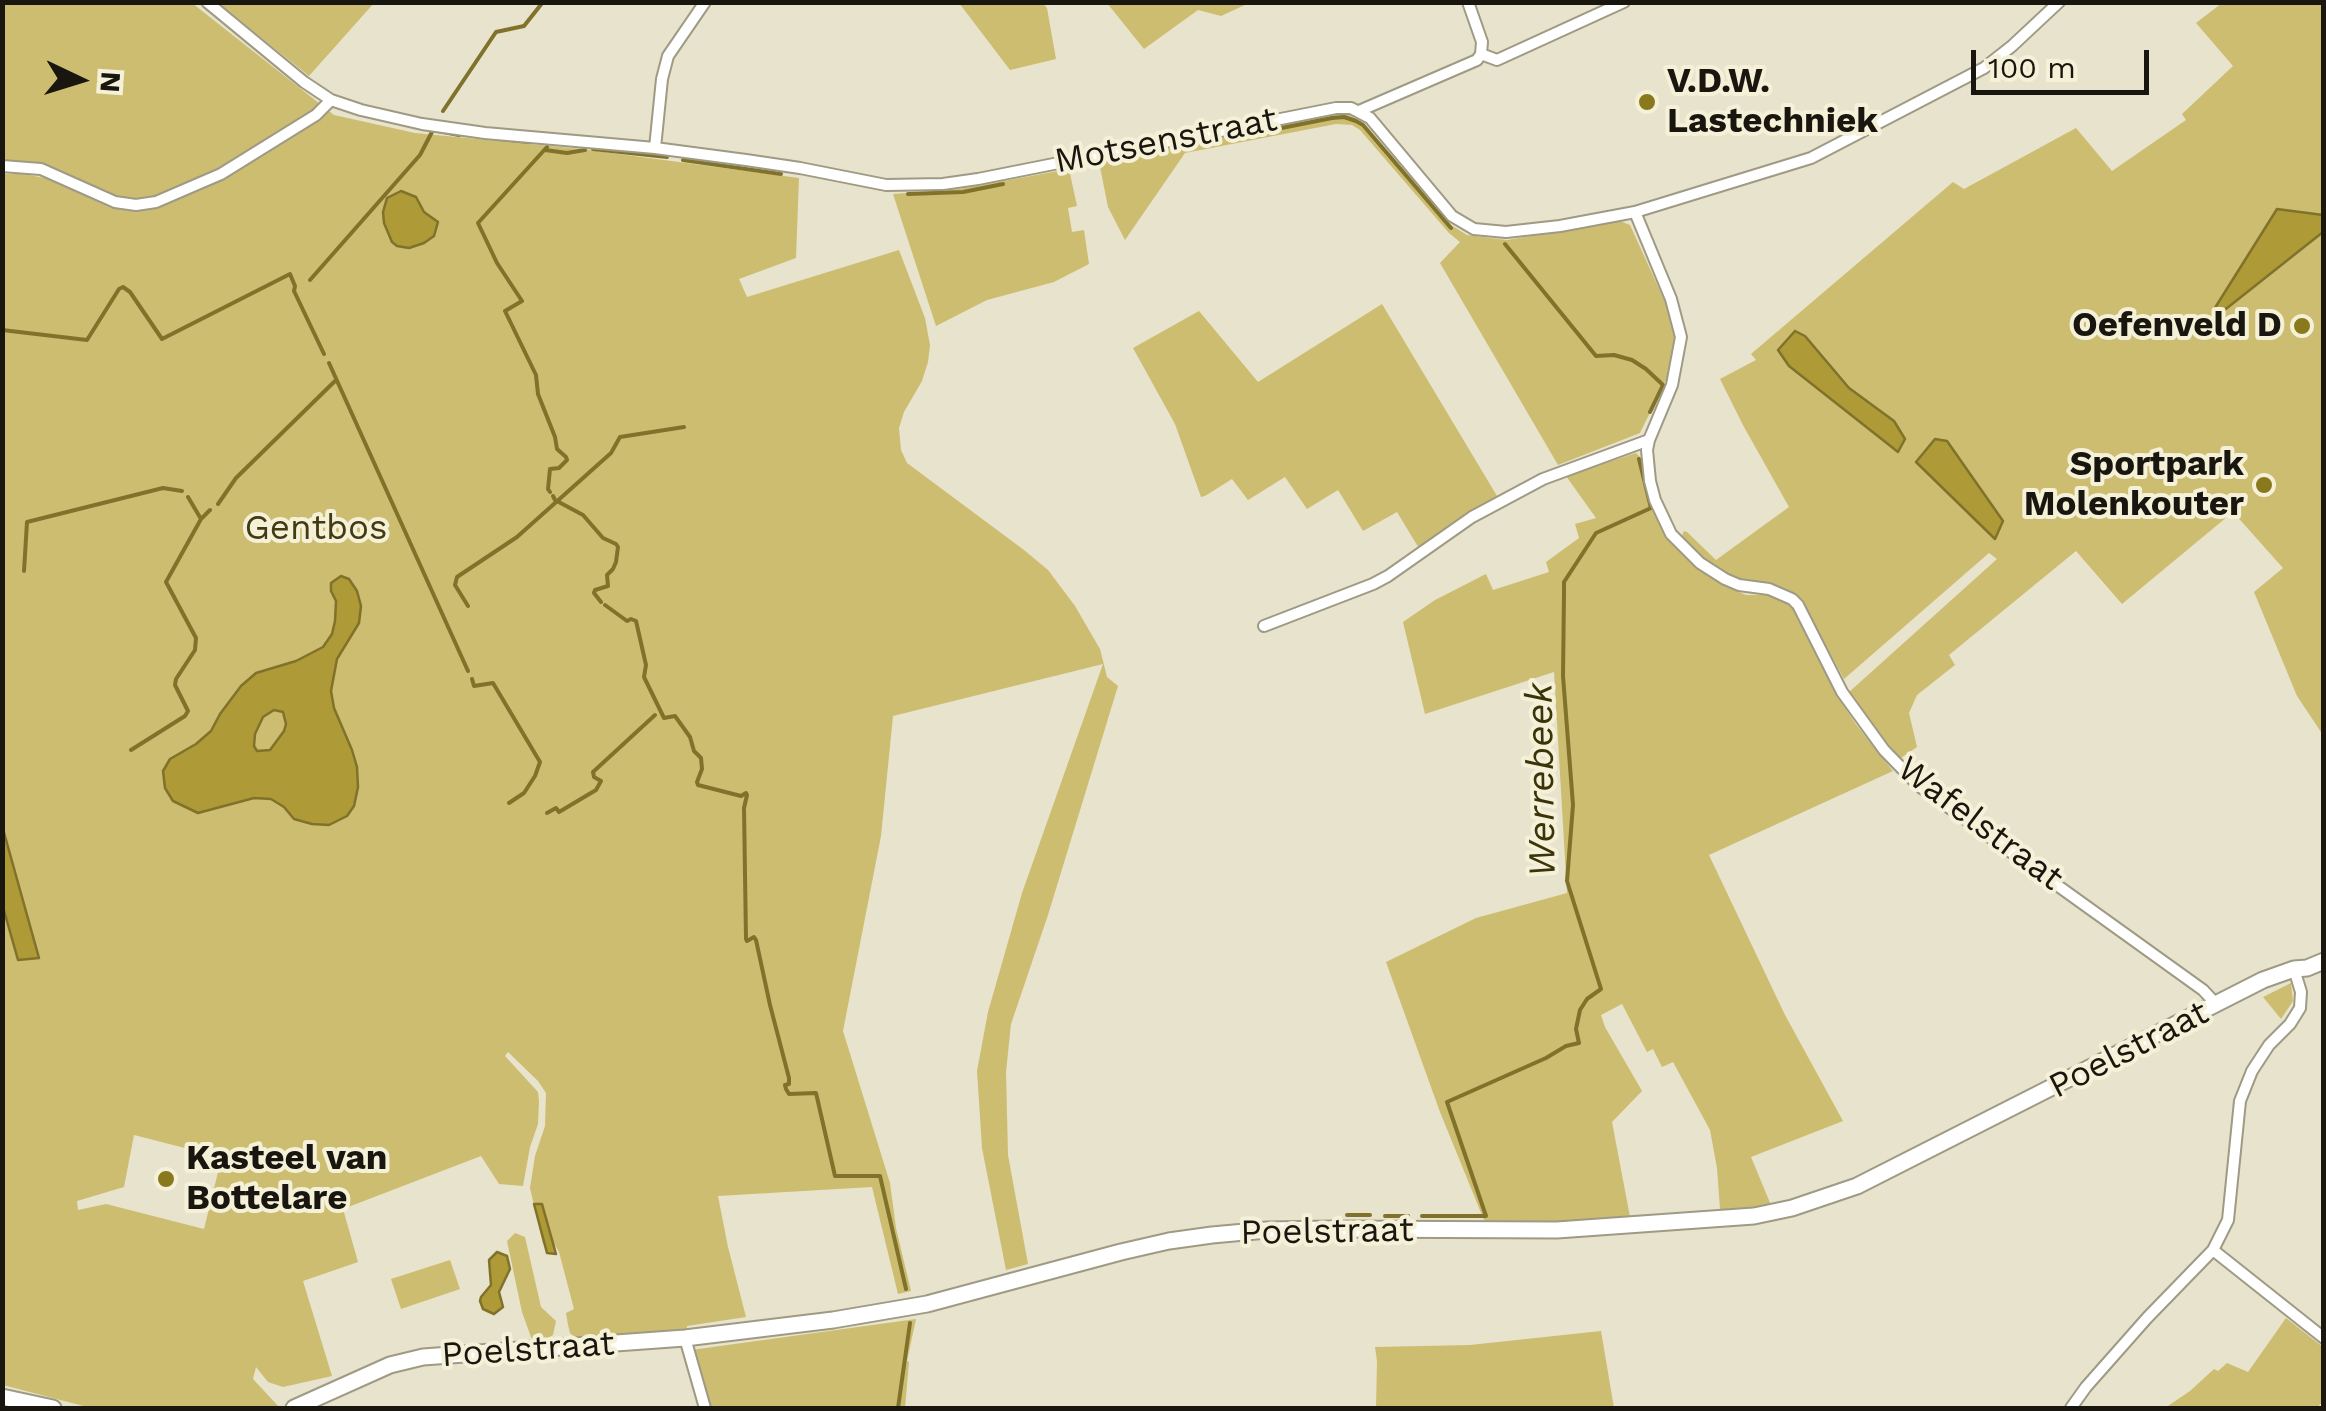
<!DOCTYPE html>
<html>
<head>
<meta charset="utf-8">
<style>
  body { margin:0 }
  #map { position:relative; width:2326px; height:1411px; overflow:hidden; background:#e8e3cc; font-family:"Work Sans",sans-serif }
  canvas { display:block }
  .frame { position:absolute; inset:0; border:5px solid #18160e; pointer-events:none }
  .north { position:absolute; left:30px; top:30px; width:100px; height:100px; -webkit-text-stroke:8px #f5f1d9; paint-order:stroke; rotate:94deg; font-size:28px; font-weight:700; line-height:40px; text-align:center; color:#18160e }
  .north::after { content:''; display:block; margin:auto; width:35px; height:45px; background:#18160e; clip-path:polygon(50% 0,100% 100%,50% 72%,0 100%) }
  .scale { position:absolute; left:1971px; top:50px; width:178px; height:45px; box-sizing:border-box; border:5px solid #18160e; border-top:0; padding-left:12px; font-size:30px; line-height:35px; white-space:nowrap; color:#18160e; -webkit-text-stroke:8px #f5f1d9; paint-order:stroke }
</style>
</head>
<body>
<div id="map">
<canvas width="2326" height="1411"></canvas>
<div class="frame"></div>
<div class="north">N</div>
<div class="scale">100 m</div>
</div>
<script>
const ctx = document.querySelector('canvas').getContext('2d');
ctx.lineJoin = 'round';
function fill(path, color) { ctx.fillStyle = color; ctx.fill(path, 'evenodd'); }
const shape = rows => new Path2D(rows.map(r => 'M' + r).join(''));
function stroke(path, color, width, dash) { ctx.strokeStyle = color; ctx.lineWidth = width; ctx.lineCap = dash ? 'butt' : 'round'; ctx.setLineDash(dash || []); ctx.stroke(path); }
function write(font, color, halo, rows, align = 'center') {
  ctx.font = font + ' "Work Sans",sans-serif'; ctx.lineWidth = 8; ctx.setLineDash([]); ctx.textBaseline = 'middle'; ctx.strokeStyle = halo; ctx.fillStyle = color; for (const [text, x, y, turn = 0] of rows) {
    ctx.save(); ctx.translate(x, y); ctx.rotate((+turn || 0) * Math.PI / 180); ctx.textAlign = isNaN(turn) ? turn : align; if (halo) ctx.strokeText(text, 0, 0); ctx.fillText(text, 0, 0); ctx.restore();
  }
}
const green = shape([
  [3,3,192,3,334,115,415,133,581,149,799,178,796,258,739,279,747,297,899,250,925,318,930,345,928,362,922,381,904,412,899,428,901,450,907,463,1024,550,1048,570,1075,606,1100,649,1107,677,1118,686,1048,915,1011,1024,1006,1072,1008,1155,1028,1264,1006,1270,982,1148,977,1071,988,1012,1022,893,1103,664,893,716,881,836,843,1031,890,1183,896,1228,911,1291,898,1294,872,1187,718,1196,728,1247,746,1317,687,1326,687,1332,577,1339,570,1333,568,1325,566,1313,574,1309,559,1252,555,1245,548,1242,543,1244,530,1188,535,1156,545,1126,546,1093,538,1081,508,1052,505,1056,538,1092,539,1101,538,1124,530,1147,523,1186,499,1184,481,1156,343,1209,358,1262,303,1281,332,1376,283,1387,268,1382,256,1367,253,1379,279,1407,274,1408,91,1408,3,1385,2,258,4,246,2,239,3,174,24,174,50,179,111,208,109,198,64,175,3,163],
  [134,1135,224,1158,220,1164,204,1229,106,1204,78,1210,77,1201,124,1187],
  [218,3,374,3,309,76],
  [959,3,1043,3,1047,8,1056,59,1010,70],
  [1107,3,1249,3,1221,16,1198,10,1144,49],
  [2222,3,2323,3,2323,735,2297,696,2254,592,2283,568,2233,512,2122,604,2076,551,1949,655,1955,665,1917,695,1909,713,1917,747,1898,760,1848,693,1997,559,1989,553,1844,679,1806,609,1799,600,1727,576,1691,548,1682,536,1684,531,1687,532,1716,560,1789,507,1744,427,1720,379,1756,360,1751,354,1953,182,1964,189,2076,128,2112,171,2186,120,2182,114,2233,66,2196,23],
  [1337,114,1349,115,1363,123,1451,225,1467,235,1507,240,1620,221,1630,225,1666,304,1674,331,1675,345,1667,378,1640,433,1558,465,1440,263,1460,242,1449,233,1360,130,1352,125,1336,124,1185,153,1125,240,1108,207,1099,162],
  [1069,169,1077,206,1068,208,1072,232,1084,230,1089,264,1054,282,987,300,936,326,893,194,960,189],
  [1382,304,1497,496,1420,550,1397,512,1363,531,1338,490,1307,509,1285,477,1248,500,1232,479,1205,496,1201,497,1175,424,1133,348,1199,311,1258,382],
  [1636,453,1641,458,1651,500,1659,520,1674,544,1693,562,1732,589,1746,595,1773,595,1789,604,1795,612,1835,692,1855,723,1893,771,1709,855,1785,1015,1843,1121,1751,1157,1773,1210,1717,1214,1720,1209,1717,1168,1710,1130,1673,1062,1662,1067,1653,1049,1647,1052,1622,1004,1601,1015,1605,1027,1642,1091,1612,1122,1631,1222,1486,1225,1440,1112,1386,962,1476,918,1567,893,1554,672,1425,714,1403,622,1435,600,1486,574,1493,590,1549,572,1546,562,1579,538,1575,524,1596,518,1566,476],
  [2291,983,2293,1001,2281,1019,2263,997],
  [515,1233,525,1237,541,1307,556,1321,553,1335,546,1339,532,1340,522,1312,507,1241],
  [450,1260,460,1289,401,1309,391,1279],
  [2286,1318,2323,1347,2323,1401,2317,1408,2165,1408,2190,1391,2214,1369,2218,1371,2227,1363,2248,1372],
  [916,1319,907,1361,909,1362,905,1408,709,1408,691,1350],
  [1601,1331,1614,1408,1376,1408,1377,1361,1375,1347,1470,1345]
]);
const water = shape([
  [401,191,416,197,424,212,438,222,434,236,424,243,409,248,397,246,392,242,384,223,383,212,387,198,401,191],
  [2277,209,2323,215,2323,232,2217,316,2213,311,2277,209],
  [1795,331,1805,336,1849,388,1894,421,1905,439,1898,452,1789,366,1778,350,1795,331],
  [1935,439,1947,441,2003,521,1995,539,1916,462,1935,439],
  [341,576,349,579,357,591,361,606,359,623,337,659,331,691,334,708,352,750,357,767,358,787,354,806,347,816,329,825,312,824,294,819,284,807,271,799,254,798,198,813,173,801,165,788,163,771,170,759,196,744,211,731,220,714,241,686,256,673,296,661,323,647,332,634,335,621,336,601,331,591,331,583,341,576],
  [274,710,283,712,286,724,284,731,270,750,257,751,254,746,255,734,263,717,274,710],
  [2,829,3,829,39,958,18,960,3,907,2,829],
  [534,1204,542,1204,556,1254,547,1253,534,1204],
  [497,1252,507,1256,510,1269,499,1292,503,1307,494,1314,483,1309,480,1301,481,1297,491,1285,489,1260,497,1252]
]);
const stream = shape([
  [443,111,496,32,524,26,543,2],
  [1231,138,1332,118,1344,117,1356,121,1363,125,1451,228],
  [499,139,529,142],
  [547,147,478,223,497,263,522,301,505,311,536,375,538,394,555,437,557,449,566,457,567,460,559,468,550,469,548,489,550,492],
  [593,149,667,157],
  [545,150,567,153,585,150],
  [683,160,781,174],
  [908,194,963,192,1003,184],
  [1505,244,1596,356,1614,355,1632,360,1646,369,1663,385,1650,412],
  [310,280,420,155,433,130,459,135],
  [2,330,87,340,119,289,123,287,130,292,162,339,290,274,295,286,294,291,324,354],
  [329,363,468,671],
  [553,496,555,500,583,515,603,538,616,544,618,547,616,562,613,569,607,575,608,586,595,590,594,593,601,602],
  [188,497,201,519],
  [218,504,236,478,335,381],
  [24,571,27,522,163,488,182,491],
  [605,605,627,621,631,619,636,621,646,665,644,677,664,718,675,716,690,737,694,751,701,758,702,769,697,782,698,785,741,796,746,793,747,795,744,808,746,939,747,941,754,937,756,940,770,1005,789,1078,789,1084,785,1085,786,1089,789,1094,816,1093,835,1176,880,1176,906,1289],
  [468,606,455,585,457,577,517,537,611,453,620,437,684,427],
  [472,679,474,686,493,683,540,762,535,776,524,793,509,803],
  [131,750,185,716,188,711,175,685,176,679,195,650,196,638,166,582,201,519,210,510],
  [547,813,556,808,559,812,596,790,601,781,594,777,593,772,655,715],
  [1347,1215,1370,1215],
  [1385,1216,1408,1216],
  [1422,1216,1486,1216,1447,1102,1546,1058,1566,1046,1579,1043,1576,1029,1580,1010,1587,999,1601,989,1567,881,1573,805,1563,676,1564,593,1564,582,1596,533,1651,508,1639,459],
  [898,1408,910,1323]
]);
const street = shape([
  [207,2,304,82,331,100,361,110,422,124,485,133,655,148,746,160,800,168,886,185,943,184,978,179,1336,108,1351,108,1370,118,1452,216,1474,229,1506,232,1560,226,1635,212,1811,158,1984,68,2012,46,2059,2],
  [1481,54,1497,60,1624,2],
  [1359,111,1477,60,1481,54,1482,42,1468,2],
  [655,148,662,79,668,56,705,2],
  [2,166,41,169,115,202,136,205,156,202,221,174,316,115,331,100],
  [1635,212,1671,299,1681,337,1672,385,1649,440,1647,450,1650,481,1655,500,1671,534,1700,563,1725,579,1739,585,1769,589,1792,599,1798,605,1842,692,1884,750,1919,786,2203,990,2217,1005],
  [1264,626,1373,584,1388,576,1472,517,1543,479,1649,440],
  [2213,1250,2324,1338],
  [685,1338,705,1408],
  [2071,1408,2086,1387,2147,1318,2213,1250,2228,1220,2240,1101,2252,1071,2269,1045,2290,1024,2300,1008,2301,992,2294,969]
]);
const secondary = shape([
  [2,1397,53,1408],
  [294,1408,390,1365,423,1357,685,1338,833,1320,927,1304,1121,1252,1169,1241,1212,1235,1267,1230,1333,1229,1557,1230,1754,1216,1792,1208,1857,1186,2263,980,2294,969,2307,968,2324,961]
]);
const markers = [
  [1647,102,10,"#8a781d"],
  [2302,326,10,"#8a781d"],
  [2264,485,10,"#8a781d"],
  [166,1179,10,"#8a781d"]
];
const poiNames = [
  ["V.D.W.",1667,82],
  ["Lastechniek",1667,122],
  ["Oefenveld D",2282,326,"right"],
  ["Sportpark",2244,465,"right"],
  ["Molenkouter",2244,505,"right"],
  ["Kasteel van",186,1159],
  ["Bottelare",186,1199]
];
const streetNames = [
  ["Motsenstraat",1166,141,-11],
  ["Wafelstraat",1980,824,37],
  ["Poelstraat",2129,1050,-27],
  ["Poelstraat",1327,1232,-1],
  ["Poelstraat",528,1350,-4]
];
const parkNames = [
  ["Gentbos",316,529]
];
const waterNames = [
  ["Werrebeek",1542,780,-91]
];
fill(green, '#cdbd70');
fill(water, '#ae9a37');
stroke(water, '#81722b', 2.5);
stroke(stream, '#81722b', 4);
stroke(street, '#9e9a84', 14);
stroke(secondary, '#9e9a84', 19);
stroke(street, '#fff', 10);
stroke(secondary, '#fff', 15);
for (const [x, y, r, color] of markers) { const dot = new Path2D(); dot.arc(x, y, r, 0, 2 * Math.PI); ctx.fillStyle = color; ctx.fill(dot); stroke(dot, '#f5f1d9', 4); }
write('bold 35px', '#18160e', '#f5f1d9', poiNames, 'left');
write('35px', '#18160e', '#f5f1d9', streetNames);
write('35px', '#423a11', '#f5f1d9', parkNames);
write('italic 38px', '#3c3409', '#f5f1d9', waterNames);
</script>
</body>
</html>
